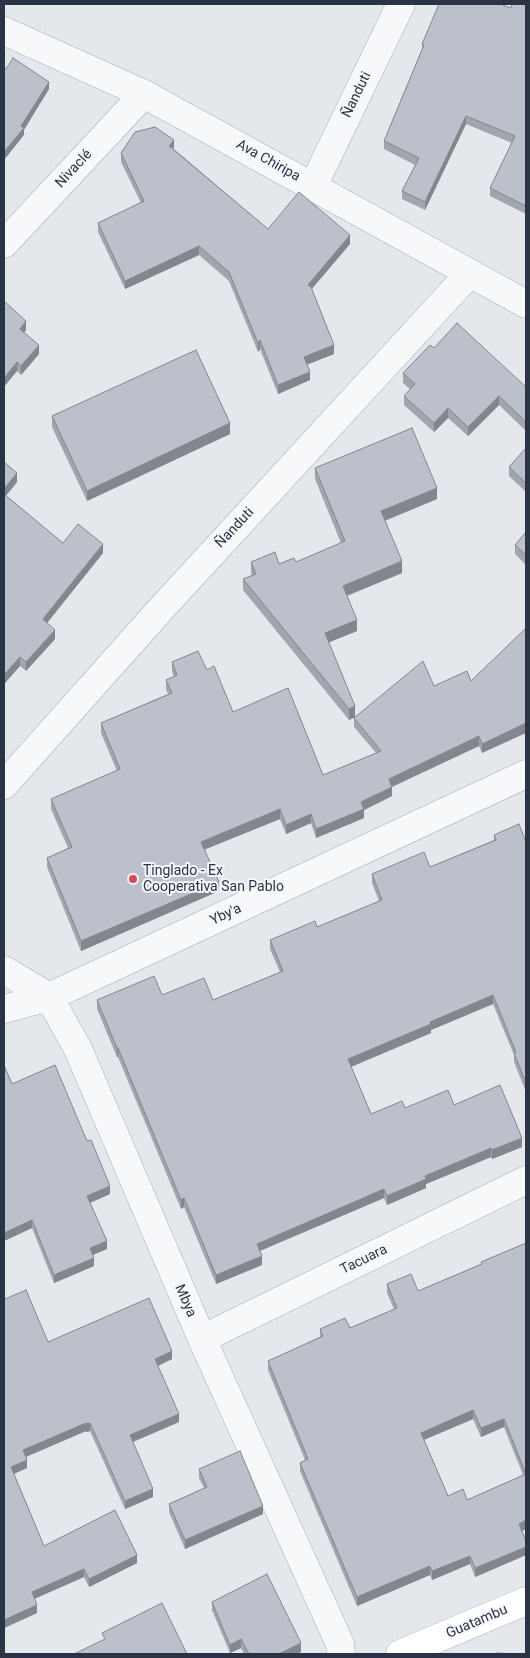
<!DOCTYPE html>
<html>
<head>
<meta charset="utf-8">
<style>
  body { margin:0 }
  #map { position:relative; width:530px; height:1658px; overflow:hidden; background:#e4e7ec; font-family:Roboto,sans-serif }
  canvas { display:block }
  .frame { position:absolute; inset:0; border:5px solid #2b3445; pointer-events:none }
</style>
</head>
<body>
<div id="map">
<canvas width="530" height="1658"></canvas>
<div class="frame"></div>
</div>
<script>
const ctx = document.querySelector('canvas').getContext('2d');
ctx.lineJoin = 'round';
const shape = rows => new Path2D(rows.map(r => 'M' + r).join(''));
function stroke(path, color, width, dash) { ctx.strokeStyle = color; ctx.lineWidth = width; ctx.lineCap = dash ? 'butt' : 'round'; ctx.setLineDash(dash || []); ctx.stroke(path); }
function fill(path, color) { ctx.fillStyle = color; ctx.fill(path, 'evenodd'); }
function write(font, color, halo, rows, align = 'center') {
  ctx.font = font + ' Roboto,sans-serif'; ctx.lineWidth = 4; ctx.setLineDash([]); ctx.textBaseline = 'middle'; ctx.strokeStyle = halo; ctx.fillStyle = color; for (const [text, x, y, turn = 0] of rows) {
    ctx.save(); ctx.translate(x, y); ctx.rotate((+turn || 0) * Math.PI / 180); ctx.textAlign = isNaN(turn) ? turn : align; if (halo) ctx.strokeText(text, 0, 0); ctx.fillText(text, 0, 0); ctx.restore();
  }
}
const street = shape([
  [4,31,144,94,526,304],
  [313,186,401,4],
  [4,244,144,94],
  [4,785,160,610,469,274],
  [4,970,49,997,78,1049,202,1339,340,1644,341,1654],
  [4,1009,49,997,526,774],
  [202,1339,526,1180]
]);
const secondary = shape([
  [400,1654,526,1601]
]);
const wall = shape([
  [526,4,526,214,490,196,490,188,512,143,466,124,425,210,402,199,402,191,415,165,384,149,384,141,422,49,422,44,511,8],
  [174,149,268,229,350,244,312,289,334,354,307,364,310,380,278,394,260,349,258,352,229,281,199,255,125,289,98,232,98,223,141,203,121,162,121,153],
  [4,301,26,330,24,332,39,354,21,375,17,371],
  [434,348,526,387,526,431,499,405,468,436,448,418,434,432,404,405,404,396,410,389,403,383,403,373],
  [52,416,230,434,87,501,52,427],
  [526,448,526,492,509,476,509,467],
  [4,462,17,482,6,496,63,543,103,553,47,623,55,639,26,671,20,666,4,684],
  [315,468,437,499,385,521,402,573,347,596,357,631,329,642,355,717,349,720,243,590,243,579,252,575,251,573,251,562,279,564,296,562,341,543,315,479],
  [526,532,526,565,515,554,515,545],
  [526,628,482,753,479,746,392,787,392,796,364,810,364,818,316,838,311,823,286,834,280,819,205,849,219,891,81,951,47,867,47,858,68,848,51,809,51,799,117,771,101,733,101,723,168,694,166,689,166,680,174,677,172,671,172,662,207,670,233,712,323,775,376,753,354,727,354,718,434,686,471,681],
  [494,835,526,842,526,1092,514,1062,514,1055,493,1004,431,1030,431,1033,351,1067,371,1114,405,1108,454,1105,522,1147,492,1159,491,1157,426,1184,426,1188,387,1205,384,1198,260,1251,262,1265,216,1284,184,1207,181,1209,118,1057,117,1057,97,1009,97,1000,162,995,213,1000,280,972,270,949,270,940,317,927,379,901,372,883,372,874,430,867,494,840],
  [4,1065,12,1084,87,1141,110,1194,90,1203,107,1249,93,1255,94,1266,54,1283,32,1228,4,1241],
  [526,1243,526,1529,522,1531,526,1541,526,1555,475,1577,470,1564,432,1580,430,1575,357,1606,300,1471,300,1463,305,1460,268,1370,268,1361,320,1337,320,1329,350,1328,394,1309,387,1293,387,1284,418,1291,481,1264,481,1262],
  [473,1419,481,1437,504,1427,523,1475,467,1500,448,1496,424,1440],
  [4,1297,5,1299,48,1342,172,1359,158,1366,179,1422,133,1442,153,1497,125,1509,90,1431,86,1432,86,1431,26,1457,27,1468,14,1474,44,1546,137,1563,89,1587,84,1577,34,1598,37,1613,4,1628],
  [199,1469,263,1514,185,1549,169,1512,169,1504,204,1488,199,1478],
  [212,1602,301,1652,296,1654,244,1654,241,1648,230,1653,212,1610]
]);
const shadedWall = shape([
  [49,82,49,89,24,130,24,135,4,160,4,152],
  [466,116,466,124,425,210,425,202],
  [174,140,174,149,169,146],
  [350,235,350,244,308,293,308,285],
  [199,246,199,255,125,289,125,281],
  [26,321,26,330,20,338,20,329],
  [260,340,260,349,258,352,258,343],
  [39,345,39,354,21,375,21,366],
  [334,345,334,354,304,366,304,357],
  [17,362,17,371,4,387,4,378],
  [310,372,310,380,278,394,278,385],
  [499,396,499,405,468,436,468,427],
  [448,408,448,418,434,432,434,423],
  [230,423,230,434,87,501,87,491],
  [17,473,17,482,4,498,4,489],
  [437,488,437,499,381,522,381,511],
  [103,544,103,553,43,628,43,619],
  [402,561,402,573,343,597,343,586],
  [357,620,357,631,325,644,325,633],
  [55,630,55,639,26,671,26,662],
  [20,657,20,666,4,684,4,675],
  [355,706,355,717,349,720,349,709],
  [526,723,526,733,482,753,482,744],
  [479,736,479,746,389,788,389,779],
  [392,787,392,796,364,810,364,818,316,838,316,829,361,802],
  [280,809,280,819,201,851,201,842],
  [311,814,311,823,286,834,286,825],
  [219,882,219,891,81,951,81,941],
  [493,995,493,1004,431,1030,431,1033,348,1068,348,1059,430,1022],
  [117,1048,118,1048,118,1057,117,1057],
  [522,1138,522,1147,492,1159,492,1150],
  [491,1148,491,1157,426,1184,426,1188,387,1205,387,1196,425,1176],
  [110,1186,110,1194,87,1204,87,1196],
  [384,1189,384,1198,257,1252,257,1244],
  [184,1198,184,1207,181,1209,181,1200],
  [32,1220,32,1228,4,1241,4,1233],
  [107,1241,107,1249,90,1256,90,1248],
  [262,1256,262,1265,216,1284,216,1275],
  [94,1258,94,1266,54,1283,54,1275],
  [172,1351,172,1359,155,1367,155,1359],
  [473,1410,473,1419,421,1441,421,1433],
  [179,1414,179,1422,130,1443,130,1435],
  [504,1419,504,1427,481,1437,481,1428],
  [86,1423,86,1431,23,1458,23,1450],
  [90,1423,90,1431,86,1432,86,1424],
  [27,1460,27,1468,11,1475,11,1467],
  [153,1489,153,1497,125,1509,125,1501],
  [263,1506,263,1514,185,1549,185,1540],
  [526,1520,526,1529,519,1532,519,1524],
  [526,1547,526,1555,475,1577,475,1568],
  [137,1555,137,1563,89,1587,89,1579],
  [470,1556,470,1564,432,1580,432,1571],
  [430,1566,430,1575,357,1606,357,1597],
  [84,1569,84,1577,32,1600,32,1592],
  [37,1605,37,1613,4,1628,4,1620],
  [241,1639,241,1648,230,1653,230,1645],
  [301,1643,301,1652,296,1654,279,1654]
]);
const building = shape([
  [439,4,500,4,511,8,512,4,526,4,526,206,490,188,515,136,466,116,425,202,402,191,419,158,384,141,424,45,422,44,439,4],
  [13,58,49,82,21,126,24,128,4,152,4,68,6,69,13,58],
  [155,127,174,140,169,146,268,229,299,192,350,235,308,285,311,287,334,345,304,357,310,372,278,385,260,340,258,343,229,272,199,246,125,281,98,223,144,201,121,153,135,132,155,127],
  [4,301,26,321,20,329,39,345,21,366,17,362,4,378,4,301],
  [457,323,526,387,526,422,499,396,468,427,448,408,434,423,404,396,415,384,403,373,430,345,434,348,457,323],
  [196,350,230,423,87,491,52,416,196,350],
  [412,428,437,488,381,511,402,561,343,586,357,620,325,633,355,706,349,709,243,579,256,574,251,562,275,552,279,564,294,558,296,562,345,541,315,468,412,428],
  [526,448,526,483,509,467,526,448],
  [4,462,17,473,4,489,4,462],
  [4,494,63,543,78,524,103,544,43,619,55,630,26,662,20,657,4,675,4,494],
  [526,532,526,555,515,545,526,532],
  [526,628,526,723,482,744,479,736,389,779,392,787,361,802,364,809,316,829,311,814,286,825,280,809,201,842,219,882,81,941,47,858,72,847,51,799,120,769,101,723,172,693,166,680,177,675,172,662,198,651,207,670,214,666,233,712,288,688,323,775,381,751,354,718,423,661,434,686,467,671,471,681,526,628],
  [519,824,526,842,526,1083,514,1053,516,1052,493,995,430,1022,431,1024,348,1059,371,1114,402,1101,405,1108,448,1090,454,1105,500,1085,522,1138,492,1150,491,1148,425,1176,426,1179,387,1196,384,1189,257,1244,262,1256,216,1275,184,1198,181,1200,118,1048,117,1048,97,1000,154,976,162,995,204,978,213,1000,283,971,270,940,315,921,317,927,382,900,372,874,424,852,430,867,496,840,494,835,519,824],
  [4,1065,12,1084,55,1065,87,1141,91,1140,110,1186,87,1196,107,1241,90,1248,94,1258,54,1275,32,1220,4,1233,4,1065],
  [526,1243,526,1474,504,1419,481,1428,473,1410,421,1433,448,1496,463,1489,467,1500,526,1474,526,1520,519,1524,526,1541,526,1547,475,1568,470,1556,432,1571,430,1566,357,1597,300,1463,308,1459,268,1361,323,1336,320,1329,345,1318,350,1328,397,1308,387,1284,411,1274,418,1291,482,1264,481,1262,526,1243],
  [26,1290,48,1342,149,1298,172,1351,155,1359,179,1414,130,1435,153,1489,125,1501,90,1423,86,1424,86,1423,23,1450,27,1460,11,1467,44,1546,115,1510,137,1555,89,1579,84,1569,32,1592,37,1605,4,1620,4,1297,5,1299,26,1290],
  [240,1451,263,1506,185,1540,169,1504,207,1487,199,1469,240,1451],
  [267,1574,301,1643,279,1654,249,1654,241,1639,230,1645,212,1602,267,1574],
  [162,1603,187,1654,74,1654,105,1639,102,1633,162,1603],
  [497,1653,514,1654,497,1654,497,1653]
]);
const markers = [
  [133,879,5,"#d1495b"]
];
const streetNames = [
  ["Ñanduti",357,95,-64],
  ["Ava Chiripa",268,161,29],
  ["Nivaclé",74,169,-47],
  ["Ñanduti",235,528,-47],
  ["Yby'a",226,915,-25],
  ["Tacuara",364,1260,-26],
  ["Mbya",185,1301,67],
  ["Guatambu",477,1622,-23]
];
const poiNames = [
  ["Tinglado - Ex",143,871],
  ["Cooperativa San Pablo",143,887]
];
stroke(street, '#a9aeb7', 29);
stroke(secondary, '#a9aeb7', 29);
stroke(street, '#f7f8fa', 28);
stroke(secondary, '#fff', 28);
fill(wall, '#a1a5ae');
fill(shadedWall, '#83868d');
fill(building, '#bbc0ca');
stroke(building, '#83868d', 1);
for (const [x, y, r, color] of markers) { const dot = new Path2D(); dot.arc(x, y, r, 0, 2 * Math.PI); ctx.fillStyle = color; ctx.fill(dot); stroke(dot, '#f4f6f9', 2); }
write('14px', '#2b3445', '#f4f6f9', streetNames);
write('14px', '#2b3445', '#f4f6f9', poiNames, 'left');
</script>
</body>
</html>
